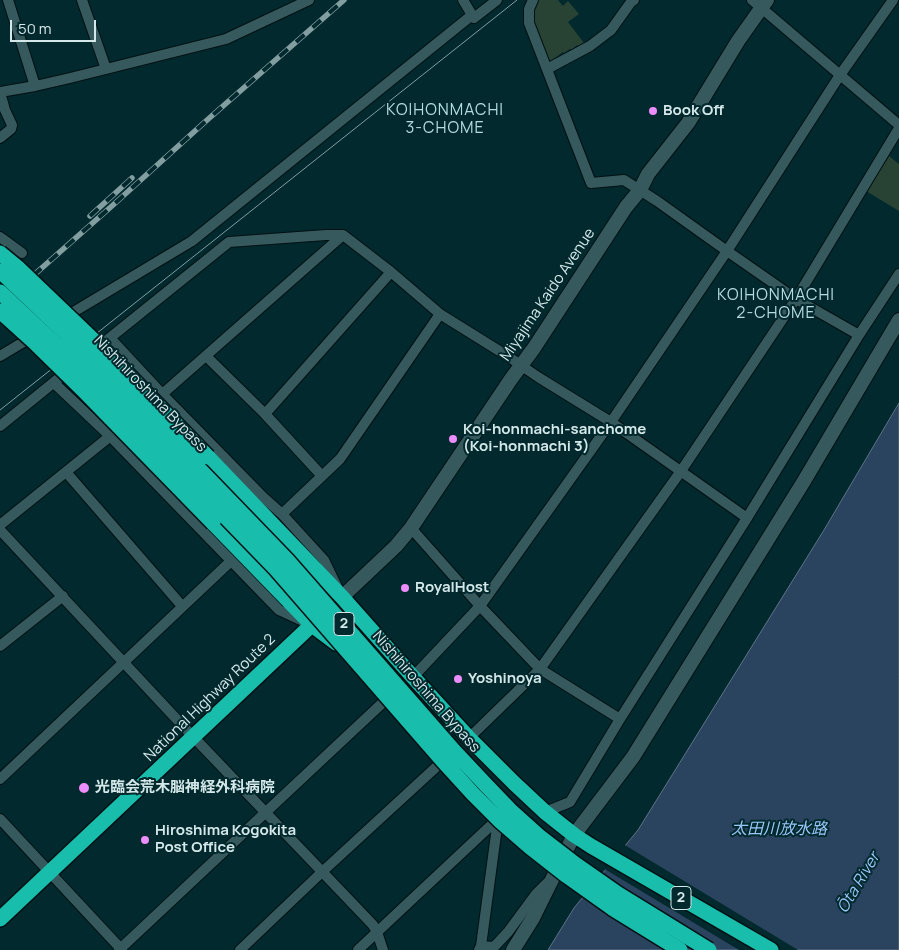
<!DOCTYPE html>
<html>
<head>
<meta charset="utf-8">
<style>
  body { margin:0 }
  #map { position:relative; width:899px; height:950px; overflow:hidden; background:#02292d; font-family:Manrope,sans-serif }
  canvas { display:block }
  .scale { position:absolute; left:10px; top:20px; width:86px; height:22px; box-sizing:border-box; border:2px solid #d4e8ea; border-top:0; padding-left:6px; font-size:15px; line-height:18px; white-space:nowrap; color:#d4e8ea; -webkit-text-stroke:4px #02292d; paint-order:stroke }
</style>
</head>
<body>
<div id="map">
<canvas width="899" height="950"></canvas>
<div class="scale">50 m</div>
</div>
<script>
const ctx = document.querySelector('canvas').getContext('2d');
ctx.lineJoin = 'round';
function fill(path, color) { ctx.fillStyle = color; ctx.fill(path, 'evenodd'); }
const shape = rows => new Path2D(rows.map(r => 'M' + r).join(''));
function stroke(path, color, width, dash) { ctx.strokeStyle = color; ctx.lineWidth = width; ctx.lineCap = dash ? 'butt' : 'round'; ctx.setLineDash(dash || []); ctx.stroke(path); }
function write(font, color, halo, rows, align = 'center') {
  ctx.font = font + ' Manrope,"Noto Sans JP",sans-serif'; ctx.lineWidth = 4; ctx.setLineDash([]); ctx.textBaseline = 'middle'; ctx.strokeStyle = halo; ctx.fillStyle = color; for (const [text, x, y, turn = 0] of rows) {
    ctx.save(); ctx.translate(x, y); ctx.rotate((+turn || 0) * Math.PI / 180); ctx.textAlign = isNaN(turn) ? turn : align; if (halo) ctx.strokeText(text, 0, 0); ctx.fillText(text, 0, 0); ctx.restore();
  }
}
const green = shape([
  [536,0,558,0,563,6,568,1,579,14,568,22,584,43,579,47,577,45,572,50,570,49,564,53,563,52,551,61,546,60,534,27,533,9],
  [889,156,899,164,899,211,866,191]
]);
const water = shape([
  [899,403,899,950,548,950,574,908,638,830,824,530,899,403]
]);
const pier = shape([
  [623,844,798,950,739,950,603,868]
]);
const street = shape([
  [8,0,35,86],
  [82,0,106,69],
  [463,0,472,15],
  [533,0,529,9,529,23,591,183,624,180,657,201,727,251,796,299,859,335],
  [752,0,899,125],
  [547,69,590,46,611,30,631,2,634,0],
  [0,92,35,86,70,78,226,39,309,0],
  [0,138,11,129,12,125,5,110,0,92],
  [0,237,22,253],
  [110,338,163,395,263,497,282,514,324,560,337,587],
  [96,349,229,242,326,235,343,235,391,272,440,314,509,357,538,377,611,422,747,518],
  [0,356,192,241,472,15,474,18,497,0],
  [206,356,265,414,322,476],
  [54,383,110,436,279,610,305,622],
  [151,404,343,235],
  [265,414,391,272],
  [0,426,69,370],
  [66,472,182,606],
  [282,514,340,459,440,314],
  [0,525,124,425],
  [411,528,480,606,540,669,620,719],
  [0,530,183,726,373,925,377,932,383,950],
  [0,646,63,596],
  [413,677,480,606,611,422,727,251,840,75,893,0],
  [469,738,540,669,681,471,796,299,899,128],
  [0,779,231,561],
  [545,812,570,802,620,719,747,518,859,335,899,274],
  [0,819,122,950],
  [481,946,494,947,508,932,536,894,547,883],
  [119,950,266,812,392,694],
  [240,950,322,872,446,758],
  [358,950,502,815],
  [479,950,481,946,497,827,501,819]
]);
const secondary = shape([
  [342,597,396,546,411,528,511,379,534,348,626,207,640,190,648,174,688,123,738,41,767,0],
  [513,950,533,918,574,835,633,757,804,481,899,320]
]);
const highway = shape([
  [208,457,342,597,413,677,469,738,514,783,545,812,574,835,591,846,771,950],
  [213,523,312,625,336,643],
  [0,919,319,618]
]);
const tram = shape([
  [0,410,517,0]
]);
const rail = shape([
  [90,216,132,178],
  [0,305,113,205,206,121,344,0]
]);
const highwayBridge = shape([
  [0,253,17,267,110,356,208,457],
  [0,271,94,360,287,560,454,751,485,784,510,810,540,837,575,864,618,894,709,950],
  [0,292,87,374,276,569,443,761,473,794,499,820,530,847,567,876,612,908,680,950],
  [0,311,33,341,84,391,213,523]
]);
const markers = [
  [653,111,5,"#eb8dfb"],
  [453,439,5,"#eb8dfb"],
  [405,588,5,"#eb8dfb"],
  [458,679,5,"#eb8dfb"],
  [84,788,6,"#eb8dfb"],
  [145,840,5,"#eb8dfb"]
];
const shields = [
  [344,624,20],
  [681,898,20]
];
const shieldNames = [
  ["2",344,624],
  ["2",681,898]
];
const poiNames = [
  ["Book Off",663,111],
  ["Koi-honmachi-sanchome",463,430],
  ["(Koi-honmachi 3)",463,447],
  ["RoyalHost",415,588],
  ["Yoshinoya",468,679],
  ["光臨会荒木脳神経外科病院",95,788],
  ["Hiroshima Kogokita",155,831],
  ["Post Office",155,848]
];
const streetNames = [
  ["Miyajima Kaido Avenue",548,295,-56],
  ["Nishihiroshima Bypass",150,394,46],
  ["Nishihiroshima Bypass",426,692,49],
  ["National Highway Route 2",210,698,-44]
];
const neighbourhoodNames = [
  ["KOIHONMACHI",445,111],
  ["3-CHOME",445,129],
  ["KOIHONMACHI",776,296],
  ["2-CHOME",776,314]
];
const waterNames = [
  ["太田川放水路",779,830],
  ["Ōta River",859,883,-59]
];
fill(green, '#284334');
fill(water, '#2a435e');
stroke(water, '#5d7488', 1);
fill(pier, '#02292d');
stroke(street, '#001013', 12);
stroke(secondary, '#001013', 16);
stroke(highway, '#001013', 18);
stroke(street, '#35595d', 10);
stroke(secondary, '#35595d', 14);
stroke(highway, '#18bdab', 15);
stroke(tram, '#829ea1', 1);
stroke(rail, '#829ea1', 5.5);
stroke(rail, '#02292d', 4, [11]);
stroke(highwayBridge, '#001013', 18, []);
stroke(highwayBridge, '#18bdab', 15);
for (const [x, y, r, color] of markers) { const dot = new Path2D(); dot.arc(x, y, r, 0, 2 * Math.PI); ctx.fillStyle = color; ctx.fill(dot); stroke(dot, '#02292d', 2); }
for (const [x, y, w] of shields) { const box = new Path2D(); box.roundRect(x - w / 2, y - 11.5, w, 23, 4); ctx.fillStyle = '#02292d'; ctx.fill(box); stroke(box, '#d4e8ea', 1); }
write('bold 14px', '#d4e8ea', null, shieldNames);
write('bold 15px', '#d4e8ea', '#02292d', poiNames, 'left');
write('15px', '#d4e8ea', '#02292d', streetNames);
ctx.letterSpacing = '1px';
write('16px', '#b3dbe0', '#02292d', neighbourhoodNames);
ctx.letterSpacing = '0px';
write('italic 16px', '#99c6f9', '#02292d', waterNames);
</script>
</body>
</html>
